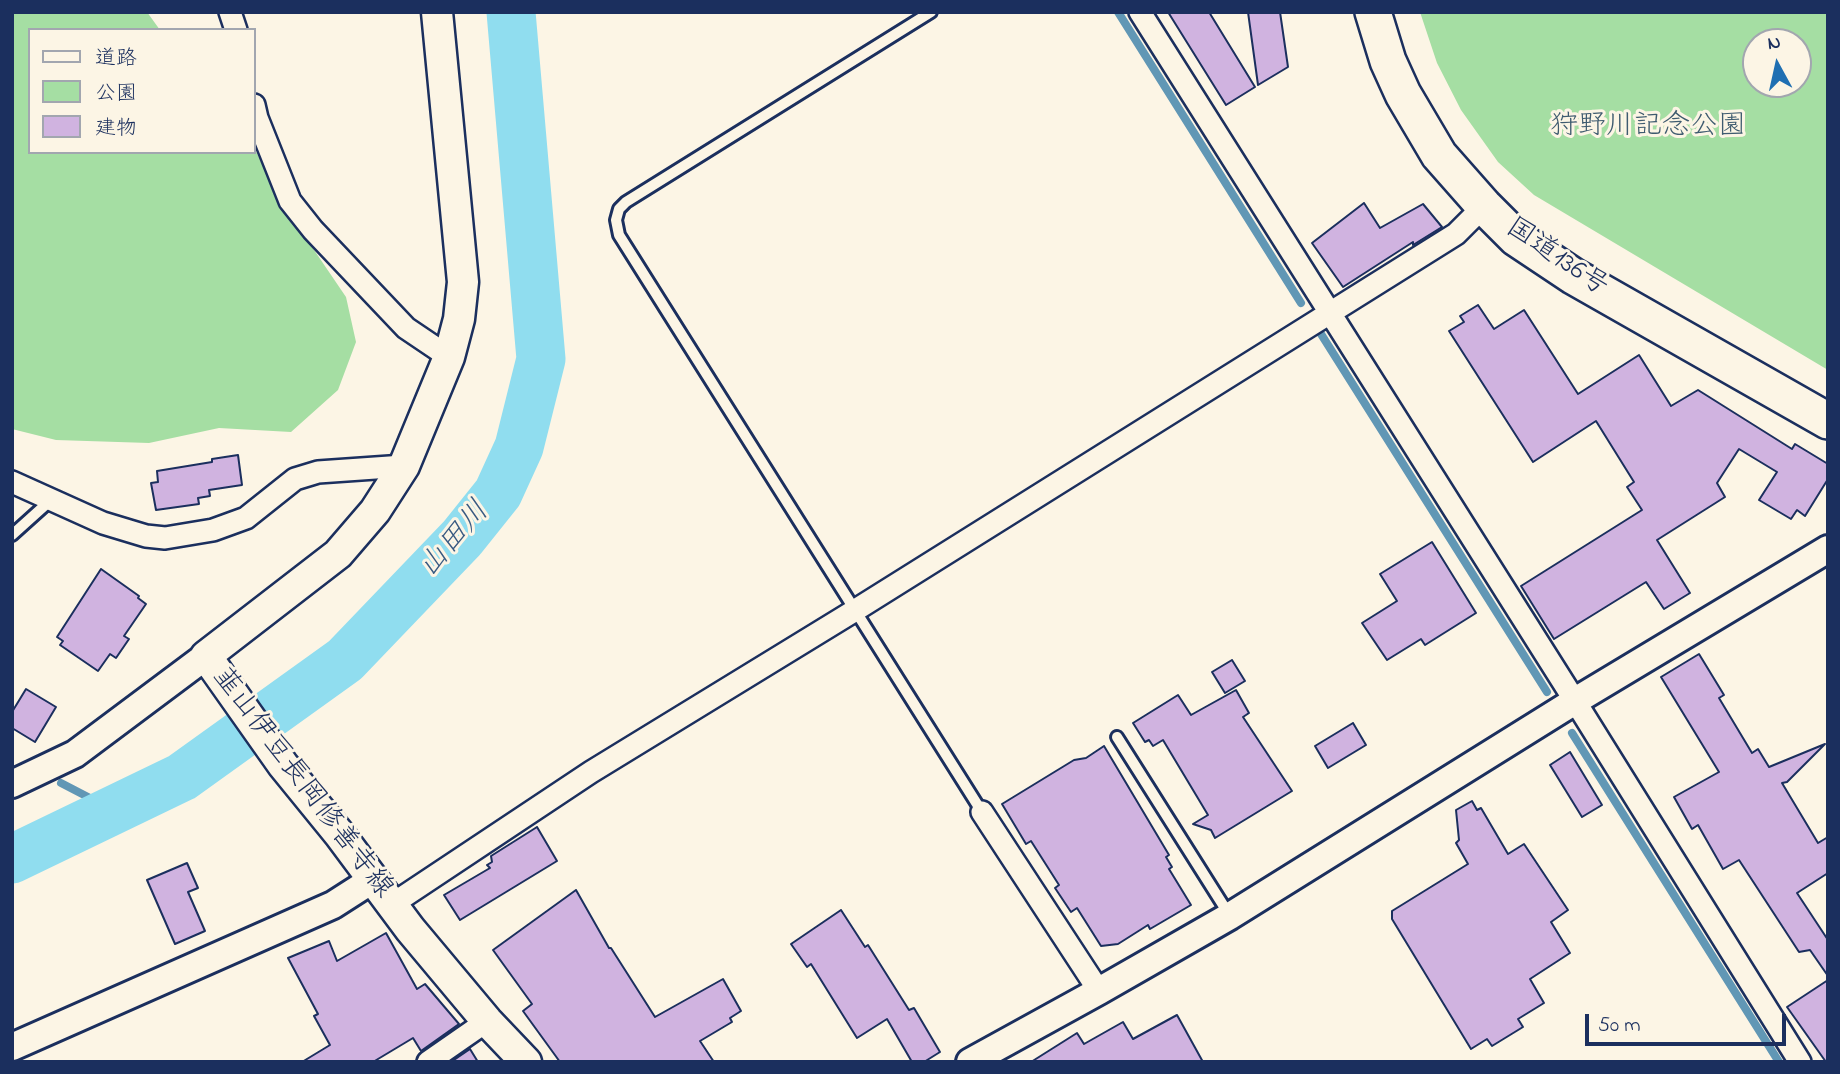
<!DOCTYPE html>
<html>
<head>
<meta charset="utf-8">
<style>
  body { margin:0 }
  #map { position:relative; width:1840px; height:1074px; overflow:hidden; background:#fcf5e5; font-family:"Indie Flower","Klee One",sans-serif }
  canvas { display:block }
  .frame { position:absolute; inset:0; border:14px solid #1b2f5e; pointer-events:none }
  .legend { position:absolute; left:28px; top:28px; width:228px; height:126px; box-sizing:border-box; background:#fcf5e5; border:2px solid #a2a6af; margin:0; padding:9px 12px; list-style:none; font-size:21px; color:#1b2f5e }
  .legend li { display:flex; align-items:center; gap:14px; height:35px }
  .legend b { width:35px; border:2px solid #a2a6af }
  .north { position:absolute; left:1742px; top:28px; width:70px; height:70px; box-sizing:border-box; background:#fcf5e5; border:2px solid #a2a6af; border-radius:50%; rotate:352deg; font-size:19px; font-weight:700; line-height:28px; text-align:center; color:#1b2f5e }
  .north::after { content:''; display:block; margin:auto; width:24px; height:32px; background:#1f6fb2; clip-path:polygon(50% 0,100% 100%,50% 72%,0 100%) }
  .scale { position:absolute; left:1585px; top:1014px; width:201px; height:32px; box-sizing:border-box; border:4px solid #1b2f5e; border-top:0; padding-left:9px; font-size:21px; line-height:24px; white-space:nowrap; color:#1b2f5e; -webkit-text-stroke:5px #fcf5e5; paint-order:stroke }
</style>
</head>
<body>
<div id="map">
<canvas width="1840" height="1074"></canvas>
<div class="frame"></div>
<ul class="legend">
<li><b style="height:9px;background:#fcf5e5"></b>道路</li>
<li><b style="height:19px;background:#a5dea3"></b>公園</li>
<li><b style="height:19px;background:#d0b3e0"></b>建物</li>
</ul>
<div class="north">N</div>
<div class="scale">50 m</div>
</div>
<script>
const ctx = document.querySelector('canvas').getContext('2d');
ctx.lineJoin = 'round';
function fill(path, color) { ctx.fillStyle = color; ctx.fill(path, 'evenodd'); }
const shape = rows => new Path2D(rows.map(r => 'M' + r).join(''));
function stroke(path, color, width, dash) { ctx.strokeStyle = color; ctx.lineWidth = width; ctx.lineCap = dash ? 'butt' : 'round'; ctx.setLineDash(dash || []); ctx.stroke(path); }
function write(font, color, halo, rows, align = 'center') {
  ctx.font = font + ' "Indie Flower","Klee One",sans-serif'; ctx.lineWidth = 6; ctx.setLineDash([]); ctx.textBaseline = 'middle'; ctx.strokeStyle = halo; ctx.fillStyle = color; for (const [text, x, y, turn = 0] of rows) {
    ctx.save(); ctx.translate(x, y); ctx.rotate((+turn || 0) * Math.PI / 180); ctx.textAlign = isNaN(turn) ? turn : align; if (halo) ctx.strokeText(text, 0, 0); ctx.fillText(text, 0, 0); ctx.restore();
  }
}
const green = shape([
  [12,12,147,12,160,30,30,30,30,152,254,152,254,147,276,194,346,297,356,342,338,390,291,432,219,428,149,443,56,440,12,429],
  [1420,12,1828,12,1828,370,1534,195,1498,162,1461,110,1437,63],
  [1798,42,1798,84,1756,84,1756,42]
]);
const stream = shape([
  [1118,12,1301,303],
  [1321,334,1547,692],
  [1572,733,1779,1062],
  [61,783,113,810]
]);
const river = shape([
  [12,859,182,777,345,660,462,538,498,493,519,447,541,359,511,12]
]);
const building = shape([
  [1168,12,1209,12,1255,87,1226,105,1168,12],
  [1248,12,1280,12,1288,67,1258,85,1248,12],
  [1364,203,1380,228,1423,204,1442,227,1413,245,1413,242,1343,287,1312,243,1364,203],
  [1478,305,1494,329,1524,310,1578,394,1639,355,1671,406,1698,390,1792,449,1795,444,1828,464,1828,479,1805,516,1797,510,1791,519,1759,500,1777,472,1739,449,1717,483,1725,497,1657,540,1690,593,1664,609,1646,582,1554,639,1521,586,1642,510,1627,487,1634,482,1596,421,1533,462,1449,331,1464,322,1460,316,1478,305],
  [238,455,242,485,209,490,210,496,198,498,199,504,156,510,151,483,158,482,157,471,212,462,212,459,238,455],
  [1432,542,1476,613,1425,645,1421,639,1387,660,1362,623,1397,601,1380,574,1432,542],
  [101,569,139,596,138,598,146,604,124,636,129,639,116,658,110,654,98,671,60,645,63,641,57,637,101,569],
  [1699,654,1724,695,1719,698,1752,753,1758,749,1769,767,1825,744,1787,782,1782,783,1818,843,1828,837,1828,873,1797,893,1828,940,1828,976,1810,950,1799,952,1739,860,1723,869,1698,825,1692,829,1674,797,1719,772,1661,677,1699,654],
  [1232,660,1245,681,1225,693,1212,672,1232,660],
  [26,689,56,707,35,742,12,728,12,712,26,689],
  [1236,690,1249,713,1243,717,1292,791,1215,838,1211,830,1193,824,1208,815,1163,740,1153,746,1149,740,1145,742,1133,723,1178,695,1191,715,1236,690],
  [1353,723,1366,745,1328,768,1315,746,1353,723],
  [1104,746,1169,855,1166,857,1172,867,1169,869,1191,905,1150,929,1148,925,1118,944,1101,946,1077,908,1071,912,1055,888,1059,885,1031,841,1026,844,1002,804,1074,760,1086,758,1104,746],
  [1570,752,1602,805,1582,817,1550,765,1570,752],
  [1472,801,1477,810,1481,808,1508,854,1524,844,1568,910,1551,922,1570,953,1530,979,1544,1003,1518,1019,1523,1027,1492,1046,1487,1039,1471,1049,1392,919,1392,911,1468,864,1456,843,1459,840,1456,810,1472,801],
  [537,827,557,861,460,920,444,895,490,868,487,865,492,862,491,856,537,827],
  [187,863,198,888,188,892,205,931,175,944,147,880,187,863],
  [576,890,609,948,611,948,655,1017,723,979,741,1011,730,1018,732,1022,700,1041,714,1062,560,1062,523,1011,532,1004,493,950,576,890],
  [841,910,865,947,868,945,909,1010,914,1008,940,1052,924,1062,912,1062,887,1019,857,1038,811,964,807,967,791,944,841,910],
  [386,933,417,989,425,984,459,1024,421,1051,413,1038,373,1062,302,1062,330,1045,314,1016,318,1014,288,958,329,941,337,961,386,933],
  [1828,980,1828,1062,1826,1062,1787,1007,1828,980],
  [1177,1015,1203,1062,1031,1062,1077,1033,1084,1044,1123,1022,1133,1039,1177,1015],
  [470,1049,478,1062,451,1062,470,1049]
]);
const service = shape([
  [931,12,626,202,619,209,616,220,619,235,982,812],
  [12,535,52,499],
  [1117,737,1230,916]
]);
const minor = shape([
  [230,12,236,30],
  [1140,12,1575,701,1800,1062],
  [254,105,257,118,290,201,313,230,406,328,449,357],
  [12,482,103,523,146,536,165,538,213,530,246,518,295,479,318,472,404,466],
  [982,812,1099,991],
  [391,905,591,772,854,611,1456,234,1484,206],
  [428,1062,487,1021]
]);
const tertiary = shape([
  [12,784,75,754,206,656],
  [12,1047,333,905,372,880],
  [970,1062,1099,991,1230,916,1575,701,1828,549]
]);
const secondary = shape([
  [437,12,463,282,459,319,449,357,404,466,375,511,338,554,206,656,283,765,340,835,410,929,487,1021,526,1062]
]);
const trunk = shape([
  [1373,12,1388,61,1403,94,1439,155,1484,206,1516,238,1573,276,1828,421]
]);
const parkNames = [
  ["狩野川記念公園",1648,128]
];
const streetNames = [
  ["国道136号",1556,259,34],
  ["韮山伊豆長岡修善寺線",301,784,53]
];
const waterNames = [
  ["山田川",456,541,-49]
];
fill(green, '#a5dea3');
stroke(stream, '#6197b5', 8);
stroke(river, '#90ddef', 49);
fill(building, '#d0b3e0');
stroke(building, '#1b2f5e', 2);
stroke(service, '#1b2f5e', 16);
stroke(minor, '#1b2f5e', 26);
stroke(tertiary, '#1b2f5e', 32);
stroke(secondary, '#1b2f5e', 35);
stroke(trunk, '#1b2f5e', 40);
stroke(service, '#fcf5e5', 10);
stroke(minor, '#fcf5e5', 21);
stroke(tertiary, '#fcf5e5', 26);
stroke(secondary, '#fcf5e5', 30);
stroke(trunk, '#fcf5e5', 35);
write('28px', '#3e5b6f', '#fcf5e5', parkNames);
write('28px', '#1b2f5e', '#fcf5e5', streetNames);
write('italic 30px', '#385a82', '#fcf5e5', waterNames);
</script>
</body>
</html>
